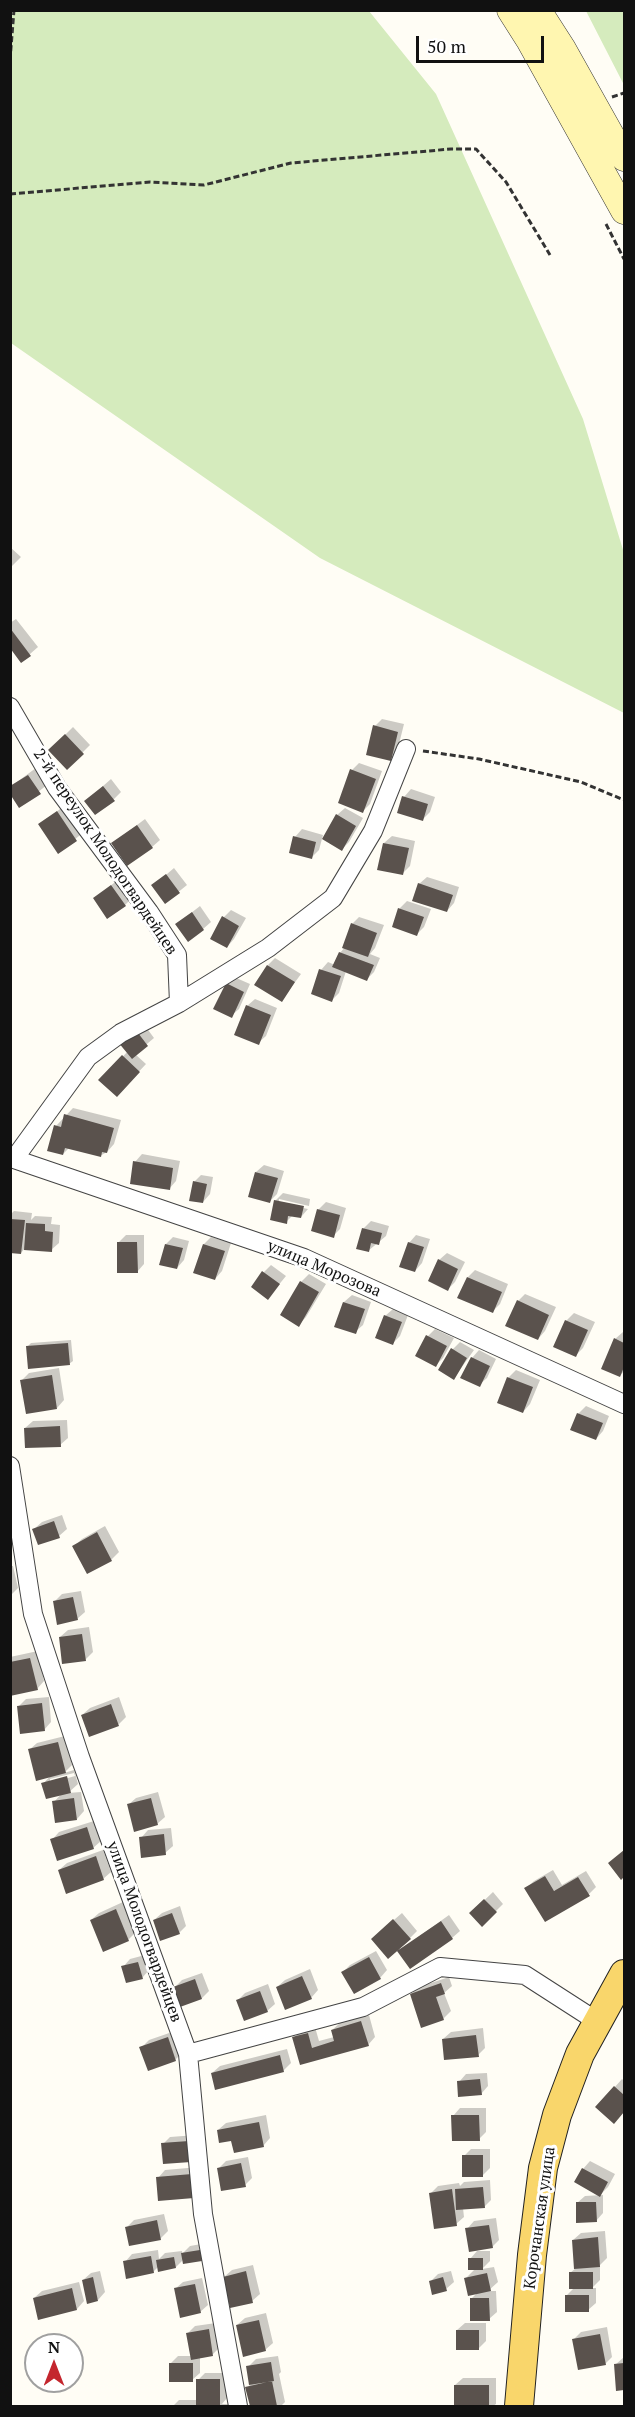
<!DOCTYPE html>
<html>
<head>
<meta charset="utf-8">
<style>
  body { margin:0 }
  #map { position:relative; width:635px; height:2417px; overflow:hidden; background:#fffdf5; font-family:"PT Serif",serif }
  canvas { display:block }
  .frame { position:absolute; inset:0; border:12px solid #111; pointer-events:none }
  .north { position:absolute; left:24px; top:2333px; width:60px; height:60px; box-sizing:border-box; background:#fff; border:2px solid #a0a0a0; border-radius:50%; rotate:0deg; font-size:16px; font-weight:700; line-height:24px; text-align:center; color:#111 }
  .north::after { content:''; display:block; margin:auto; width:21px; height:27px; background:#c4262e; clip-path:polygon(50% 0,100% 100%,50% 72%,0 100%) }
  .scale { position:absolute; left:416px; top:36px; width:128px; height:27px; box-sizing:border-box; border:3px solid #111; border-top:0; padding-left:8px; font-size:18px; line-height:21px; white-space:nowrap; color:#111; -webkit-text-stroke:4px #fff; paint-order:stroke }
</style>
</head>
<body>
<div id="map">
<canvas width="635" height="2417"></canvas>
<div class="frame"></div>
<div class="north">N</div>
<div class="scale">50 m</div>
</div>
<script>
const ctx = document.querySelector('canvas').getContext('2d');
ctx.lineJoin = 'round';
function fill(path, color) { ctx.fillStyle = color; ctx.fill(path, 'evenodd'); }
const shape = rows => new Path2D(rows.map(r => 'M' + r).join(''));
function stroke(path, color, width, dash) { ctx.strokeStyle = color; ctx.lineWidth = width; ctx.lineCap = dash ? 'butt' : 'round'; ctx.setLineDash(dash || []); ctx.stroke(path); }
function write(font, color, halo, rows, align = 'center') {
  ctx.font = font + ' "PT Serif",serif'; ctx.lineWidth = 6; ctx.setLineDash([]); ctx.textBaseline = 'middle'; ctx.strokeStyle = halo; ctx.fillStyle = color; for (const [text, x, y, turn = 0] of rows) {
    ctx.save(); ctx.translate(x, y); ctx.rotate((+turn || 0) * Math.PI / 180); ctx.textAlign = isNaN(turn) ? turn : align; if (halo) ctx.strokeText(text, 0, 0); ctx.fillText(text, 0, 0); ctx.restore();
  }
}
const green = shape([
  [11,10,369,11,436,94,583,419,624,553,624,713,320,558,11,343],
  [586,11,624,11,624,85]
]);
const shadow = shape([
  [10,547,21,557,10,568],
  [16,619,38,647,22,661,10,648,10,623],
  [382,719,404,724,397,752,390,760,375,726],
  [73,727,90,745,67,768,50,750],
  [359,763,382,771,370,804,363,811,352,770],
  [36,768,47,785,20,806,10,787],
  [111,779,121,792,114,799,86,801],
  [411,789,435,797,430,812,423,819,404,797],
  [65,805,84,832,59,852,40,825],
  [345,808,363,818,349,842,342,849,337,815],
  [145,819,160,840,152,847,113,843],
  [302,829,323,835,319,850,311,858,295,837],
  [392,836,415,841,410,866,402,874,384,843],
  [174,868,187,885,166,902,153,886],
  [427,877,459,887,454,903,447,911,419,884],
  [119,879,132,898,125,905,95,898],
  [407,901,431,909,424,927,417,934,394,926,400,908],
  [200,906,211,922,203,929,177,924],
  [231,910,246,918,234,939,227,947,224,917],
  [359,917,384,925,375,948,370,954,380,958,374,972,367,979,346,971,339,993,332,1000,321,970,328,962,335,965,340,953,345,947,352,924],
  [275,958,301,974,282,1000,268,965],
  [234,977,250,984,239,1009,231,1016,227,984],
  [255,999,277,1008,266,1036,258,1043,247,1006],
  [143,1023,154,1038,135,1054,146,1064,117,1095,101,1080,128,1051],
  [73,1108,121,1120,114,1144,107,1152,100,1156,69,1148,63,1154,56,1126],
  [142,1154,180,1161,176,1181,169,1189,135,1162],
  [264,1165,284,1171,277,1194,270,1201,256,1172],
  [201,1175,213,1177,210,1194,203,1202,194,1182],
  [283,1193,310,1199,309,1206,279,1199,279,1203,308,1209,301,1217,293,1215,286,1222,275,1201],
  [326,1202,346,1208,340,1229,333,1236,318,1210],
  [14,1211,32,1213,31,1220,35,1216,52,1217,51,1224,60,1225,59,1243,51,1250,25,1248,21,1253,10,1251,10,1215],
  [371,1221,389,1226,386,1236,368,1251,363,1229],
  [126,1235,144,1235,144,1264,137,1272,118,1243],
  [416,1235,430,1239,422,1263,415,1271,409,1243],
  [173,1237,189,1241,184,1260,177,1268,166,1244],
  [211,1237,231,1243,222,1271,215,1279,204,1244],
  [447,1253,465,1262,455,1282,448,1289,439,1260],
  [271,1265,286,1276,268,1298,264,1272],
  [475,1270,508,1284,500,1304,492,1312,468,1277],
  [309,1274,326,1284,306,1317,299,1325,282,1315,301,1282],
  [525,1294,556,1307,545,1331,538,1339,518,1301],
  [352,1295,371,1302,363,1325,355,1332,336,1326,344,1302],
  [393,1309,408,1315,400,1336,393,1343,385,1316],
  [574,1313,595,1322,583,1348,576,1355,566,1321],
  [435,1329,454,1338,443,1358,436,1365,428,1336],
  [623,1332,624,1333,624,1371,620,1376,615,1339],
  [71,1340,73,1361,69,1364,27,1347,31,1343],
  [460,1342,474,1350,454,1378,453,1349],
  [479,1350,496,1359,487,1378,479,1385,472,1358],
  [59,1368,64,1400,57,1408,22,1380,29,1373],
  [516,1370,540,1380,530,1404,523,1412,508,1378],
  [586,1406,609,1416,603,1431,596,1439,578,1414],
  [67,1420,68,1438,60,1445,25,1428,33,1421],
  [62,1515,67,1529,59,1536,34,1529,42,1522],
  [105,1526,119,1552,111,1560,88,1572,74,1546,82,1539],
  [10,1566,13,1566,18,1588,10,1596],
  [81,1591,85,1612,77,1619,54,1602,62,1594],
  [89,1627,93,1652,85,1660,60,1637,68,1630],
  [38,1651,44,1681,37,1689,10,1695,10,1657],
  [49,1697,51,1722,44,1730,18,1707,26,1699],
  [119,1697,126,1717,119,1724,90,1735,82,1715,90,1708],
  [65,1736,72,1765,64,1773,74,1770,78,1784,68,1793,81,1792,84,1811,77,1819,54,1802,62,1793,43,1784,51,1775,29,1750,37,1743],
  [74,1773,75,1776,50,1783,50,1779],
  [158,1792,165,1817,157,1824,128,1805,136,1798],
  [94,1821,101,1841,93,1848,52,1840,59,1832],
  [171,1828,173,1846,165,1853,141,1838,148,1830],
  [103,1850,111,1872,103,1879,59,1870,67,1863],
  [553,1870,562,1885,586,1871,596,1887,589,1894,526,1888,534,1881],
  [493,1892,503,1904,482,1925,471,1913],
  [123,1902,136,1932,128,1940,104,1950,91,1920,99,1913],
  [180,1906,186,1926,179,1933,154,1920,162,1913],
  [402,1913,417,1931,410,1938,380,1932],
  [449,1915,460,1931,452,1938,399,1951],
  [376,1951,387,1970,380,1978,343,1972,350,1965],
  [145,1955,149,1970,142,1978,123,1967,130,1959],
  [310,1969,318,1990,311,1998,277,1987,285,1980],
  [202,1973,209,1991,202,1998,175,1987,182,1980],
  [449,1977,452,1986,444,1993,451,2011,443,2019,411,1994,419,1987],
  [268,1984,275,2004,267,2011,238,2000,245,1993],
  [369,2015,375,2037,368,2045,301,2064,294,2038,301,2030,315,2027,319,2041,334,2037,332,2030,340,2023],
  [483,2028,485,2048,478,2055,443,2039,451,2032],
  [175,2031,183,2052,175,2060,141,2048,149,2040],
  [287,2049,291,2063,283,2071,212,2073,220,2066],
  [487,2073,488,2086,481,2094,459,2082,466,2074],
  [622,2079,624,2081,624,2111,614,2122,597,2107],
  [460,2108,486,2108,486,2132,479,2139,453,2116],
  [266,2115,270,2138,263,2146,233,2139,218,2130,226,2123],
  [196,2135,197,2153,163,2144,170,2137],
  [471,2149,490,2149,490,2168,482,2176,464,2156],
  [248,2157,252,2178,245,2185,219,2168,226,2161],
  [590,2161,615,2174,608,2187,600,2195,583,2169],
  [199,2167,201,2189,158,2178,165,2170],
  [490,2180,491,2200,484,2207,463,2208,464,2217,456,2224,431,2193,438,2186,459,2183,460,2186,464,2182],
  [603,2195,603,2213,596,2221,577,2203,585,2196],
  [164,2214,168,2231,160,2239,127,2227,134,2220],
  [496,2218,499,2240,492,2247,467,2229,474,2221],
  [605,2231,607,2258,600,2265,600,2280,592,2288,596,2288,596,2303,588,2310,566,2296,574,2288,570,2273,576,2268,573,2240,581,2233],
  [207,2243,209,2252,201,2259,184,2259,176,2267,158,2267,153,2272,125,2262,132,2254,158,2250,159,2259,165,2253,182,2251,182,2254,190,2246],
  [477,2251,490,2251,490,2261,482,2269,494,2267,498,2282,488,2291,496,2291,497,2312,489,2319,471,2299,478,2292,466,2278,476,2268,470,2259],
  [253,2265,260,2294,252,2301,224,2277,232,2270],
  [100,2271,105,2292,98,2300,83,2280,91,2273],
  [451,2271,454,2282,446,2289,430,2282,438,2274],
  [202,2278,208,2305,200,2312,175,2289,183,2282],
  [79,2282,84,2301,77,2309,34,2298,42,2291],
  [266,2313,273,2343,265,2350,237,2325,245,2318],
  [216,2323,220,2347,213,2354,200,2357,200,2373,192,2380,170,2364,178,2356,191,2356,187,2334,195,2326],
  [465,2323,486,2323,486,2341,478,2349,457,2330],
  [607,2327,612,2357,605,2364,574,2339,581,2332],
  [278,2356,281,2372,279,2374,285,2402,281,2406,251,2406,247,2388,251,2384,248,2367,256,2359],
  [624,2357,624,2389,618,2389,615,2365],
  [205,2373,227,2373,227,2398,222,2404,233,2404,233,2406,173,2406,179,2400,198,2400,198,2380],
  [463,2378,496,2378,496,2404,493,2406,455,2406,455,2385]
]);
const building = shape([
  [10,628,31,656,21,663,10,648],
  [373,725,398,732,391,761,366,755],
  [65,734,84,754,67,770,48,750],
  [350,769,376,779,363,813,338,803],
  [28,775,41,794,19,808,10,794,10,786],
  [103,786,115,801,95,815,84,801],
  [402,796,428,804,423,821,397,813],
  [57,811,77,841,58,854,38,824],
  [336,814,356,826,342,851,322,839],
  [137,825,153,848,127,866,111,843],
  [293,836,316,842,312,859,289,853],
  [383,843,409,848,403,875,377,870],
  [166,874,180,893,165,904,151,885],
  [418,883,453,895,447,912,412,901],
  [111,885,126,906,107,919,93,898],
  [398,908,424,917,417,936,392,927],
  [192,912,204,930,188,942,175,924],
  [222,916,239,926,227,948,210,939],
  [351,923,377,933,368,957,342,948],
  [339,952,374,965,367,981,332,967],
  [267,965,295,982,282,1002,254,985],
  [319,969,341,976,332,1002,311,994],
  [226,983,244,992,232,1018,213,1009],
  [246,1005,271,1015,259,1045,234,1035],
  [135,1029,148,1046,132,1059,118,1042],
  [122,1055,140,1072,117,1097,98,1080],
  [64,1114,114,1128,107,1153,102,1152,101,1157,65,1148,63,1155,47,1151,54,1125,61,1127],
  [133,1161,173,1168,170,1190,130,1184],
  [255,1172,278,1178,270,1203,248,1197],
  [193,1181,207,1184,203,1203,189,1201],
  [274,1200,304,1206,301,1218,288,1216,287,1224,270,1220],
  [317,1209,340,1215,334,1238,311,1231],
  [10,1219,25,1220,21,1254,10,1253],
  [26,1223,45,1224,45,1231,53,1232,52,1252,24,1250],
  [362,1228,382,1233,379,1245,371,1243,369,1252,356,1249],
  [117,1242,137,1242,138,1273,117,1273],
  [408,1242,424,1247,415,1272,399,1267],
  [165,1244,183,1248,177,1269,159,1265],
  [203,1244,225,1251,215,1280,193,1273],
  [438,1259,458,1269,448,1291,428,1281],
  [262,1271,280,1284,268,1300,251,1287],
  [467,1277,502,1292,493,1313,457,1298],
  [300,1281,319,1292,299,1327,280,1315],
  [517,1300,549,1315,538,1340,505,1326],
  [343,1302,365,1309,356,1334,334,1327],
  [384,1315,402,1322,393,1345,375,1338],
  [565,1320,588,1330,576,1357,553,1347],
  [426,1335,447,1346,436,1367,415,1356],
  [614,1338,624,1343,624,1367,620,1377,601,1369],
  [68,1343,70,1365,28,1369,26,1346],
  [451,1348,467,1358,454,1380,438,1370],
  [471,1357,490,1366,480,1387,460,1378],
  [52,1375,57,1409,26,1414,20,1380],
  [507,1377,533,1387,523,1413,497,1403],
  [577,1413,603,1423,596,1440,570,1430],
  [60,1426,61,1447,25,1448,24,1428],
  [54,1521,60,1538,38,1545,32,1529],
  [97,1532,112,1561,87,1574,72,1546],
  [73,1597,78,1620,57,1625,53,1601],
  [82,1634,86,1661,62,1664,59,1637],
  [30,1658,38,1690,10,1696,10,1662],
  [42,1703,45,1731,20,1734,17,1706],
  [111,1704,119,1726,89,1737,81,1715],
  [58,1742,66,1773,36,1781,28,1749],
  [67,1776,71,1793,46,1799,41,1783],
  [74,1798,77,1820,55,1823,52,1801],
  [151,1798,158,1825,134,1832,127,1804],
  [87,1827,94,1849,57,1861,50,1839],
  [164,1834,166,1855,141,1858,139,1837],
  [624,1850,624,1877,621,1880,608,1863],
  [96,1856,104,1880,66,1894,58,1870],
  [545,1876,554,1891,578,1877,590,1896,545,1922,524,1888],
  [484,1899,497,1912,482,1927,469,1913],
  [116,1909,129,1941,103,1952,90,1920],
  [172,1913,180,1934,160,1941,153,1920],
  [393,1919,411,1939,388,1959,371,1939],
  [441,1921,453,1939,410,1969,397,1951],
  [369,1957,381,1979,354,1994,341,1972],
  [138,1962,143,1979,126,1983,121,1966],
  [302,1976,312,1999,285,2010,276,1987],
  [195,1979,202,1999,180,2007,173,1987],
  [441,1983,445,1994,436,1997,444,2020,421,2028,410,1994],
  [260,1991,268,2012,244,2021,236,2000],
  [361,2021,369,2046,300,2065,292,2037,308,2033,312,2048,334,2041,331,2030],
  [476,2035,479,2057,444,2060,442,2039],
  [168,2037,176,2061,148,2071,139,2047],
  [280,2055,284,2072,215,2090,211,2073],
  [480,2079,482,2095,458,2097,457,2081],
  [614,2086,624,2095,624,2112,614,2124,595,2107],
  [451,2115,479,2115,480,2141,452,2141],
  [259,2122,264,2147,234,2153,231,2141,219,2143,217,2130],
  [189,2141,191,2162,163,2164,161,2143],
  [462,2155,483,2155,483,2177,462,2177],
  [241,2163,246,2187,221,2191,217,2168],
  [582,2168,608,2182,600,2197,574,2182],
  [192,2174,194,2198,158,2201,156,2177],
  [483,2187,485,2208,456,2210,455,2189],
  [452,2189,457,2226,434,2229,429,2193],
  [576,2202,596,2202,597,2222,576,2223],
  [157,2220,161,2240,129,2246,125,2227],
  [489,2225,493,2248,469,2252,465,2228],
  [598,2237,600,2267,574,2269,572,2240],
  [200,2250,202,2261,183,2264,181,2253],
  [151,2256,154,2273,126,2279,123,2261],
  [174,2257,176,2268,158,2272,156,2260],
  [468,2258,483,2258,483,2270,468,2270],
  [246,2271,253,2303,230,2308,223,2277],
  [569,2272,593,2272,593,2289,569,2289],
  [487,2273,491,2291,468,2296,464,2278],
  [93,2277,98,2301,87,2304,82,2280],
  [443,2277,447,2291,432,2295,429,2281],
  [195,2284,201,2313,180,2318,174,2288],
  [72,2288,77,2310,38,2320,33,2298],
  [565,2295,589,2295,589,2312,565,2312],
  [470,2298,489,2298,490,2321,470,2321],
  [259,2320,266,2351,243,2357,236,2325],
  [209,2329,213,2356,191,2360,186,2333],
  [456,2330,479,2330,479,2350,456,2350],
  [600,2334,606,2365,578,2370,572,2339],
  [271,2362,274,2381,249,2385,246,2366],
  [169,2363,193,2363,193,2382,169,2382],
  [624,2363,624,2390,616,2391,614,2364],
  [196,2379,220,2379,220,2406,196,2406],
  [272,2381,277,2406,250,2406,245,2387],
  [454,2385,489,2385,489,2406,454,2406]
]);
const path = shape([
  [10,60,14,10],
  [612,97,624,93],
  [10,194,150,182,204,185,291,163,451,149,476,149,506,182,550,255],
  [606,224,624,259],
  [423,751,479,759,581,782,624,800]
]);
const street = shape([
  [10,707,57,788,149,912,177,955,179,1003],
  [406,749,373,831,333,898,268,948,179,1003,121,1033,88,1057,14,1159,304,1258,624,1404],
  [10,1466,33,1614,80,1757,188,2054,203,2214,238,2406],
  [188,2054,363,2007,440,1967,525,1975,598,2022]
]);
const secondary = shape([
  [510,10,529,40,624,211],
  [538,10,563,49,624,158]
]);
const primary = shape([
  [519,2406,532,2255,543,2168,557,2115,580,2054,624,1974]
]);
const streetNames = [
  ["2-й переулок Молодогвардейцев",105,852,56],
  ["улица Морозова",324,1269,23],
  ["улица Молодогвардейцев",144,1932,70],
  ["Корочанская улица",540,2218,-82]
];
fill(green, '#d5ebbd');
fill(shadow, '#0003');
fill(building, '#5a524d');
stroke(street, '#444', 20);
stroke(secondary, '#333', 27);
stroke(primary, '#222', 30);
stroke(path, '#333', 3, [6, 3]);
stroke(street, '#fff', 18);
stroke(secondary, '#fff6b0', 26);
stroke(primary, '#f9d66b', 28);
write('16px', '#111', '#fff', streetNames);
</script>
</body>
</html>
